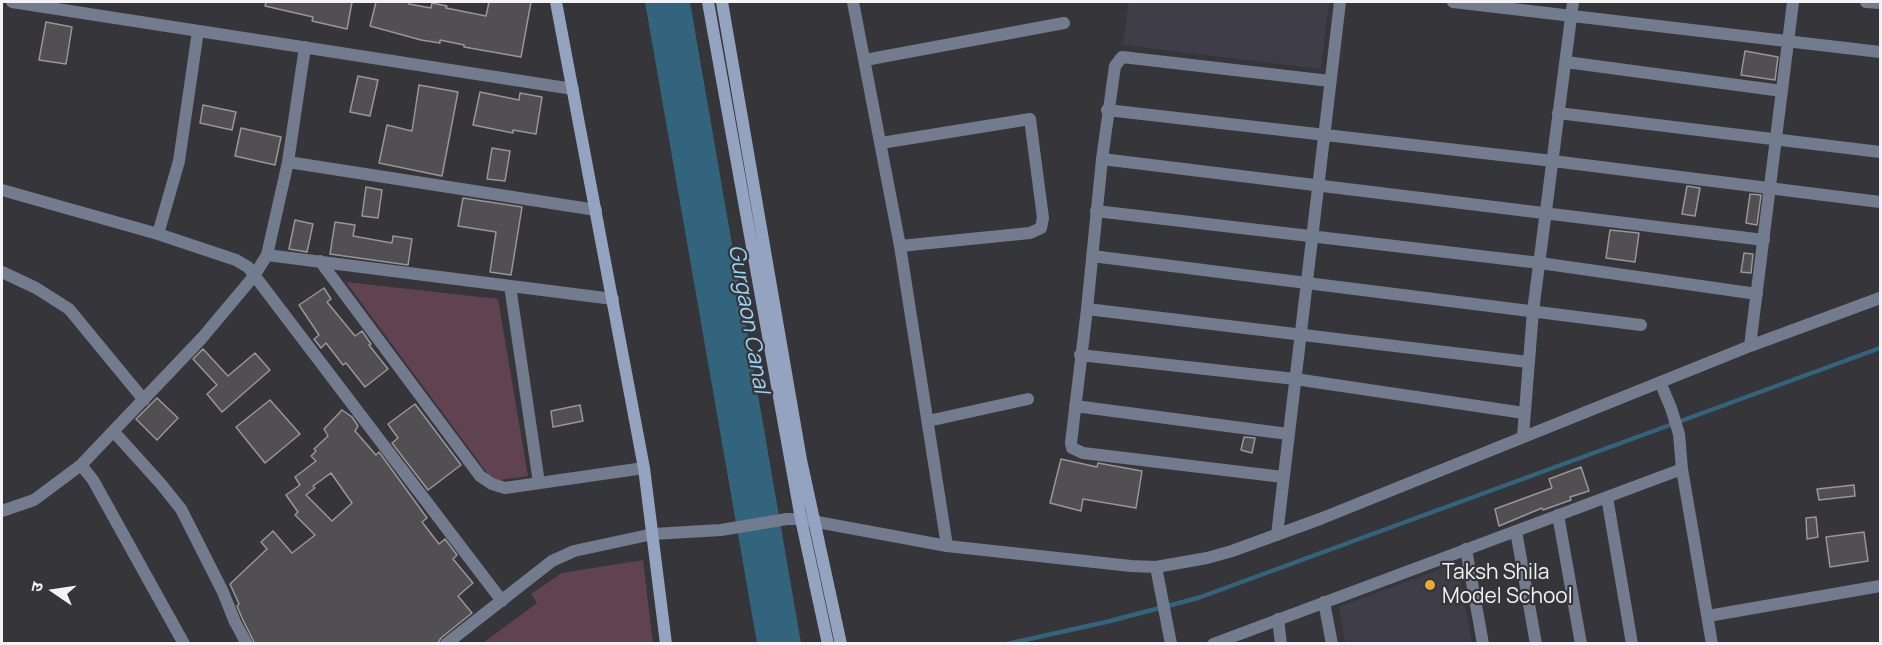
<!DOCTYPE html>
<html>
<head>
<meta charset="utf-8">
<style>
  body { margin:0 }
  #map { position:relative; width:1882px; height:645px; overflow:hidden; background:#363539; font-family:Manrope,"Noto Sans Devanagari",sans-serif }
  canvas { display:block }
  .frame { position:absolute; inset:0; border:3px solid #f3f2f5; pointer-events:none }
  .north { position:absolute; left:24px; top:561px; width:60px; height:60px; -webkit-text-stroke:4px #363539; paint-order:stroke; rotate:283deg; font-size:16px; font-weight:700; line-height:24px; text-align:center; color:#f3f2f5 }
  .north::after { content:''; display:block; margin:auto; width:21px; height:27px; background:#f3f2f5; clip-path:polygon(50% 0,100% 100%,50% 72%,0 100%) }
</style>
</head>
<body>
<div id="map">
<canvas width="1882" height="645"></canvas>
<div class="frame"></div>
<div class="north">उ</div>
</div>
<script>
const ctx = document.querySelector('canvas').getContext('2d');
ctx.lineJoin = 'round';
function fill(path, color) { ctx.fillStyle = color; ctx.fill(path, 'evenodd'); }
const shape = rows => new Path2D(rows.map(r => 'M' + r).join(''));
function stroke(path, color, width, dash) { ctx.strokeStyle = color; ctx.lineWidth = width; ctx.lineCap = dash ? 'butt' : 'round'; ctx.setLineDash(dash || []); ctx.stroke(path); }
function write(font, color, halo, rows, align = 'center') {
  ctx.font = font + ' Manrope,sans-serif'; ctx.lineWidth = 4.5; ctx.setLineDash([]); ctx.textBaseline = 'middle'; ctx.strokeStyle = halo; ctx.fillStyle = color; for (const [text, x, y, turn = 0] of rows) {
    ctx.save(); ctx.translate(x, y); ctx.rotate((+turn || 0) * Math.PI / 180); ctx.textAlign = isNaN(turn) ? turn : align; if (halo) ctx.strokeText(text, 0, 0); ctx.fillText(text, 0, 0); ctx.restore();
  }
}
const built = shape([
  [1129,2,1329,2,1321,69,1123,45],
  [1457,563,1472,643,1345,643,1339,607]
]);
const green = shape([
  [346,282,498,299,528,476,493,481],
  [643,560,653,643,483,643,537,603,531,594,562,573]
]);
const water = shape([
  [645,2,690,2,801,643,757,643]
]);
const stream = shape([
  [1007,644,1106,622,1198,598,1880,348]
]);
const building = shape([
  [266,2,352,2,347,29,312,21,313,17,265,6,266,2],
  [376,2,410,2,409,4,431,8,432,3,447,6,446,8,486,16,489,2,531,2,521,57,464,47,464,45,440,40,440,43,421,40,370,26,376,2],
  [46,22,72,27,66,64,39,60,46,22],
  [1745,51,1778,57,1775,80,1741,75,1745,51],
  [358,76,378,80,370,116,350,112,358,76],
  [419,85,458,92,442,176,379,163,387,125,412,131,419,85],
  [480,92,519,100,520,93,542,97,536,134,513,130,513,133,473,125,480,92],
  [203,105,236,112,232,130,200,123,203,105],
  [241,128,281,137,275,165,235,156,241,128],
  [492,148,510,151,505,181,487,179,492,148],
  [1687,186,1700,188,1695,216,1682,214,1687,186],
  [366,187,382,190,378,218,362,216,366,187],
  [1750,194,1761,195,1757,225,1746,223,1750,194],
  [463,198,522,207,511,275,490,272,496,232,458,226,463,198],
  [295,220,313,224,307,252,289,249,295,220],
  [335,222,355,225,353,236,392,243,393,236,412,239,408,265,330,254,335,222],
  [1610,230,1639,233,1635,262,1606,258,1610,230],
  [1744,253,1753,254,1751,273,1741,272,1744,253],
  [324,288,331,299,327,302,355,336,362,331,371,344,369,345,388,369,365,387,346,363,343,365,326,343,321,348,314,339,319,335,299,305,324,288],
  [203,349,228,376,255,353,270,370,222,412,207,394,217,385,193,359,203,349],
  [157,398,178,418,157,440,136,419,157,398],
  [270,400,300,434,265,463,236,427,270,400],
  [415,404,461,465,428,490,392,443,398,438,388,424,415,404],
  [580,405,583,421,553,427,551,411,580,405],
  [342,410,352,417,358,426,355,431,376,455,379,452,427,518,422,522,439,544,445,539,457,555,453,559,473,583,458,596,472,613,441,638,437,644,255,644,242,618,237,606,239,604,230,584,267,549,261,542,273,531,292,553,315,535,295,515,298,512,286,495,300,485,295,477,316,461,311,456,316,451,314,449,328,436,324,429,342,410],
  [331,473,352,503,332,521,306,495,315,488,313,486,331,473],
  [1244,437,1255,438,1252,453,1241,450,1244,437],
  [1061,459,1097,467,1098,463,1142,471,1136,508,1083,499,1081,511,1050,503,1061,459],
  [1581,467,1589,491,1570,497,1571,500,1543,510,1542,508,1499,526,1495,509,1552,488,1549,479,1581,467],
  [1854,485,1855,496,1819,500,1817,489,1854,485],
  [1816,517,1818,537,1807,539,1806,518,1816,517],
  [1864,532,1868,561,1830,567,1826,537,1864,532]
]);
const street = shape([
  [12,2,573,89],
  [853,2,900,246,947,546],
  [1453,2,1880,52],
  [1866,2,1880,3],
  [865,60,1064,23],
  [1566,62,1782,91],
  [1107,110,1553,161,1880,202],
  [1558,113,1880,152],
  [881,143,1030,119,1043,218,1041,228,1030,233,900,246],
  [1102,159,1764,240],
  [288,162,596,210],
  [2,190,158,234,236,260,248,267,502,601],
  [1096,211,1540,263,1757,294],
  [158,234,179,161,198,31],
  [267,255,613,299],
  [1092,256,1641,325],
  [320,261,480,476,492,484,505,488,644,468],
  [2,272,36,288,69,309,144,400],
  [510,286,539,483],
  [1087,309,1528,362],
  [1750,346,1793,2],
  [1080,355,1295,379,1524,413],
  [1660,382,1671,408,1679,434,1682,469,1712,644],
  [1075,406,1288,434],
  [928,421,1028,399],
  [114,432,161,484,181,509,223,592,235,622,247,644],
  [1523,436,1533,311,1573,2],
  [81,465,93,480,184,644],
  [1283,477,1083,453,1072,448,1071,443,1087,309,1102,159,1115,66,1122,57,1330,81],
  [1607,497,1632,644],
  [2,511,34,500,81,465,202,338,254,276,267,255,288,162,305,47],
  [1558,515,1581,644],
  [1516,531,1536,644],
  [1277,535,1340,2],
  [1466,549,1483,644],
  [1156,567,1171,644],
  [1324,602,1332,644],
  [1708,616,1880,586],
  [1278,619,1281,644],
  [446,644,552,561,574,551,653,534,721,530,787,519,801,519,947,546,1131,566,1156,567,1207,558,1232,551,1320,519,1750,346,1880,298],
  [1213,644,1682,469]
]);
const secondary = shape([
  [556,2,644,468,666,644],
  [708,2,801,519,828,644],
  [722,2,801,460,841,644]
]);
const markers = [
  [1430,585,6,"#eda83b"]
];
const poiNames = [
  ["Taksh Shila",1442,573],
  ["Model School",1442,597]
];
const waterNames = [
  ["Gurgaon Canal",748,319,80]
];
fill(built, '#3f3e48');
fill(green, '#614251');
fill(water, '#33647d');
stroke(stream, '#33647d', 4.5);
fill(building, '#524f52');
stroke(building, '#99969a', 1.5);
stroke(street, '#727c8e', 12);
stroke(secondary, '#93a3c0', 12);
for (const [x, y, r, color] of markers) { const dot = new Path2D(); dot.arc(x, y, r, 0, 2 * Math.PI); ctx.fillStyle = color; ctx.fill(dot); stroke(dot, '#363539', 2); }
write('21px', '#f3f2f5', '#363539', poiNames, 'left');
write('italic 22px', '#98d5f6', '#363539', waterNames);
</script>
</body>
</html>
